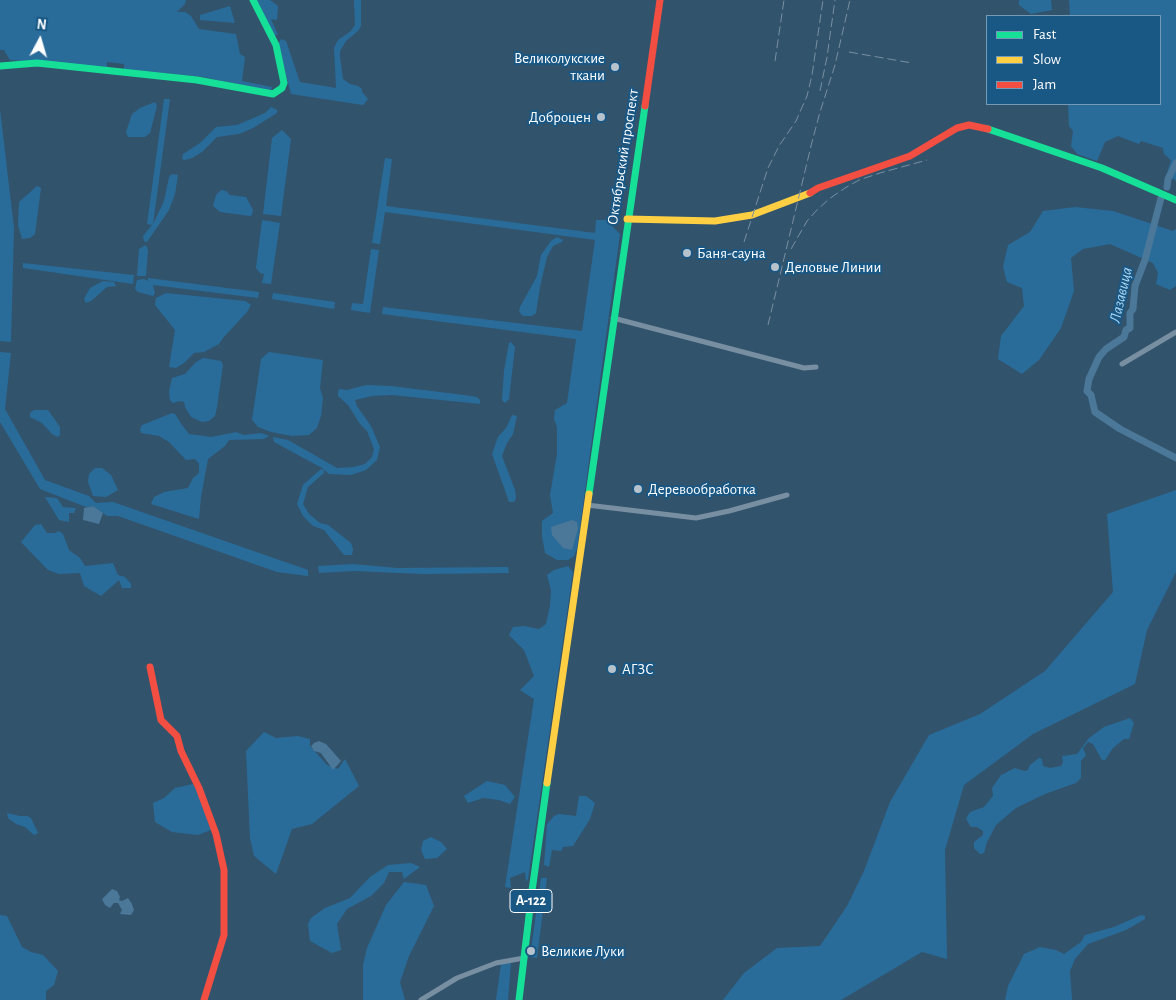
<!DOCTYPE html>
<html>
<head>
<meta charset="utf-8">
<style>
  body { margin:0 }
  #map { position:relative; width:1176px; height:1000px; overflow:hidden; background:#32536c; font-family:"Alegreya Sans",sans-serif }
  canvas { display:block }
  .legend { position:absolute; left:986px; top:15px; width:175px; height:90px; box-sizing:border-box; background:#195784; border:1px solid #759ab5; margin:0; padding:6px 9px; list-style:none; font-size:15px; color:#fff }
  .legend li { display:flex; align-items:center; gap:10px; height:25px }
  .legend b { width:25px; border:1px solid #759ab5 }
  .north { position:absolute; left:15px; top:15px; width:50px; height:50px; -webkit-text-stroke:4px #195784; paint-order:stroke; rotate:6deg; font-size:14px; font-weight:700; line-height:20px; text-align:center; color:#fff }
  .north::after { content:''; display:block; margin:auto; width:18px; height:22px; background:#fff; clip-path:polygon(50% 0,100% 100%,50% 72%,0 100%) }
</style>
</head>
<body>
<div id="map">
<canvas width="1176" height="1000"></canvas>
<ul class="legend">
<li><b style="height:6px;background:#16e098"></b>Fast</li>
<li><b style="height:6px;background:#ffcf43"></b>Slow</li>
<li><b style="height:6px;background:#f24e42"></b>Jam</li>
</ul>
<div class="north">N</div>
</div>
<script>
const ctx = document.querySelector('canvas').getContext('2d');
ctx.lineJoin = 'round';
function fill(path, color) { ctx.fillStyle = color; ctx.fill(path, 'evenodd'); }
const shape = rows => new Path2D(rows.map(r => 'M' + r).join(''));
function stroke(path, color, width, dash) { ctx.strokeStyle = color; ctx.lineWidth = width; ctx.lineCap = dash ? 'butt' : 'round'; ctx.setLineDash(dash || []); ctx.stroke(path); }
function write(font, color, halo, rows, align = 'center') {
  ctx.font = font + ' "Alegreya Sans",sans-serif'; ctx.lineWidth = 4; ctx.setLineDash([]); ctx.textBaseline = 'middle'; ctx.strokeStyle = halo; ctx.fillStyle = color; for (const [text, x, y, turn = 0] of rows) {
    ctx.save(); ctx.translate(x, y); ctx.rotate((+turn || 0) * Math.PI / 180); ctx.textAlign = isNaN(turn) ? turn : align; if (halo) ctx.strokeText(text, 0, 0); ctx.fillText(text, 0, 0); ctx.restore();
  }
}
const green = shape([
  [0,0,186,0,185,4,177,12,185,12,191,16,199,29,236,34,240,54,245,57,242,81,272,87,271,91,203,77,124,69,124,64,107,62,107,67,10,60,4,50,0,50],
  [255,0,270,0,278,6,277,20,271,19,278,35,274,35],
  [354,0,361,0,361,26,358,31,346,41,340,51,340,57,343,79,350,84,358,86,362,89,362,92,368,99,363,105,291,94,278,44,281,39,286,41,300,82,336,88,334,48,338,40,350,32,355,25],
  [1019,0,1051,0,1052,10,1031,14,1019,5],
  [1069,0,1176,0,1176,181,1174,179,1165,180,1171,160,1164,154,1163,148,1141,141,1139,144,1118,136,1105,142,1097,161,1077,154,1071,146,1073,131,1069,126,1068,104,1160,104,1160,16,1070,16],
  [230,6,235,23,200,20,200,15],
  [164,99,170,99,153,224,164,201,169,177,172,174,178,175,175,194,169,210,147,242,144,241,143,236,152,225,147,224],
  [155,102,157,106,150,133,145,137,128,137,126,132,132,114,140,108],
  [271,107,277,110,277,113,253,128,239,134,217,137,202,152,192,158,185,160,182,159,183,154,200,143,216,127,237,125,265,113],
  [0,109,14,228,11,342,0,341],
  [282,130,291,139,281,216,263,214,272,138],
  [385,158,392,159,386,206,595,233,596,220,606,220,620,234,577,549,574,556,568,560,557,560,545,553,542,536,542,521,553,513,550,495,557,454,557,427,554,419,555,410,567,403,576,339,382,314,383,307,582,331,595,240,385,212,380,244,372,243],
  [37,186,41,188,35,234,30,238,22,239,18,225,19,202],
  [221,190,226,191,230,195,246,197,253,210,252,215,250,216,220,212,213,206,216,195],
  [1075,207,1113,211,1173,231,1176,229,1176,286,1170,290,1156,284,1158,273,1153,263,1110,244,1083,249,1071,258,1074,291,1061,328,1039,360,1022,374,998,359,1001,336,1024,306,1022,288,1007,282,1003,267,1008,245,1030,232,1043,211],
  [262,220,280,223,271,284,262,283,264,274,260,273,256,268],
  [557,237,563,240,562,242,553,246,547,257,540,287,536,313,532,316,523,316,519,312,520,307,537,276,541,255,551,241],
  [146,245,148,250,146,276,137,276,139,249],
  [371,249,379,250,370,313,351,310,352,303,363,304],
  [23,263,134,275,133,284,23,268],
  [148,278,259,292,258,298,153,285,155,293,153,296,138,292,135,289,137,280,144,279,148,281],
  [103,281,114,282,116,286,107,287,91,301,86,303,84,299,90,288],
  [166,293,245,301,251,305,247,312,223,338,219,344,204,352,194,353,184,363,176,368,169,367,175,330,155,305,156,298],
  [273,293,335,302,334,309,272,299],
  [511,342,515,347,509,399,505,403,502,400,504,371,509,343],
  [0,352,11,353,5,409,45,480,89,496,96,503,113,502,308,570,308,576,277,572,118,516,107,516,93,506,86,507,40,489,0,422],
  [269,352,323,360,320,388,323,398,321,416,317,428,309,435,292,436,271,432,258,427,252,420,261,359],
  [203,358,221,361,223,365,217,407,215,416,209,421,202,422,191,417,185,407,184,402,179,401,173,403,170,400,169,391,172,378,185,374,195,363],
  [366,385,391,386,464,395,477,397,480,400,480,404,392,395,372,396,355,400,357,406,371,426,380,447,377,460,366,470,351,475,329,474,322,468,274,442,273,437,288,440,337,468,354,467,365,464,372,457,374,449,367,431,360,424,348,405,338,396,338,392,339,389,347,390],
  [34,410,48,410,60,427,60,435,58,437,52,434,42,423,30,417,30,413],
  [172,413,175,414,182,425,189,434,211,437,236,432,244,435,261,433,269,436,264,439,229,440,225,446,208,459,201,497,199,519,151,504,154,497,164,492,188,488,193,478,199,473,199,464,195,459,186,460,169,442,159,436,141,433,140,429,142,425],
  [512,415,517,416,513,434,507,443,502,456,515,490,516,498,514,502,509,502,507,496,492,454,498,437,506,428],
  [95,468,102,468,111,475,118,490,106,497,93,496,88,482,89,474],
  [321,469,324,470,324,473,308,487,303,504,309,514,320,523,328,525,351,543,353,549,352,555,344,555,324,530,313,526,303,516,297,504,303,485],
  [1176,490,1176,572,1147,630,1135,684,1033,734,964,785,945,850,947,959,922,952,841,1000,723,1000,744,973,777,948,820,946,847,906,864,871,890,802,929,735,980,714,1045,671,1113,592,1107,514],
  [45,497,57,498,63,507,76,508,74,513,69,513,69,522,59,520],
  [41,524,47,533,55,533,59,531,63,534,69,550,80,558,85,566,113,563,118,575,125,577,131,584,131,588,122,588,119,580,101,596,84,586,80,573,59,574,48,570,21,542,35,525],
  [353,564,397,568,508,567,509,573,423,574,354,571,319,573,318,566],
  [568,566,573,572,528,879,526,882,525,872,510,878,511,888,505,887,534,699,520,690,534,676,524,650,509,635,513,627,524,626,539,629,546,624,550,606,551,590,547,575,554,570],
  [1130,718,1134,723,1129,739,1124,739,1113,748,1105,760,1102,760,1093,744,1088,742,1083,748,1086,755,1081,761,1081,778,1076,783,1045,794,1016,808,996,825,987,842,984,853,980,854,974,848,974,842,983,835,983,831,977,827,971,827,966,819,970,812,984,807,993,796,992,788,1001,775,1015,768,1024,771,1028,770,1030,765,1039,758,1042,759,1043,766,1050,768,1061,766,1063,762,1062,756,1077,754,1089,738,1104,727],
  [264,732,276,738,298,736,310,739,310,746,327,765,338,769,345,759,359,786,312,824,292,829,276,874,254,856,250,838,246,751],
  [487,781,505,785,515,797,510,804,499,800,483,798,468,803,464,796],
  [193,784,198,793,211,830,198,835,172,832,155,822,153,803,164,798,175,788],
  [579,796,586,796,595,803,590,819,573,846,563,847,561,851,552,850,549,867,544,865,547,824,554,816,559,814,576,816],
  [7,813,20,816,27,816,31,818,38,833,34,835,25,827,16,824,8,818],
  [431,837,441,842,447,849,437,858,425,859,421,850,423,841],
  [411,863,420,867,404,879,402,872,389,872,384,883,371,896,347,909,337,924,341,950,332,953,310,941,308,924,311,918,325,908,350,898,370,877,388,865],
  [541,878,547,878,537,958,530,957],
  [404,882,426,885,434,906,409,956,400,982,405,1000,363,1000,363,965,367,948,386,905],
  [0,915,7,916,22,947,31,952,43,955,58,971,54,985,46,991,46,1000,0,1000],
  [1141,915,1145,916,1145,919,1126,930,1088,944,1075,959,1070,971,1072,1000,1005,1000,1008,986,1024,954,1040,947,1056,950,1064,954,1081,942,1085,935,1114,927],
  [511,962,508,1000,496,1000,501,964]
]);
const water = shape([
  [93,506,103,513,99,524,83,520,84,508],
  [572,520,577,522,578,529,572,550,563,548,552,535,551,527],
  [319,741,326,744,341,761,333,770,321,753,314,751,311,746,314,743],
  [112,889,117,891,120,897,119,900,122,901,128,898,132,904,134,910,131,915,120,914,122,910,118,903,114,903,110,908,105,905,102,899]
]);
const river = shape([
  [1167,187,1168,179,1176,163],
  [1161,198,1145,260,1135,286,1133,309,1130,313,1130,328,1126,330,1124,337,1106,349,1099,357,1089,379,1087,391,1091,395,1095,412,1120,429,1176,458]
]);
const street = shape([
  [613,318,804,368,816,367],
  [1122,364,1176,332],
  [587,505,696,518,729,511,787,495],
  [421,1000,457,978,496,963,524,958]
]);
const fast = shape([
  [0,66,37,63,197,80,273,94,282,88,284,83,276,45,253,0],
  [988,129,1102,168,1176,200],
  [589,494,645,106],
  [519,1000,532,891,547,783]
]);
const slow = shape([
  [627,219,715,221,752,215,810,193],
  [547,783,589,494]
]);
const jam = shape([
  [645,106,660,0],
  [810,193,818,188,910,156,957,128,969,125,988,129],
  [150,667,161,720,177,736,181,751,199,788,216,834,224,870,224,935,204,1000]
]);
const rail = shape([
  [849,52,912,63],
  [775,61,784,0],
  [820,91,827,57,835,0],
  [744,242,768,168,779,146,796,121,807,96,812,75,823,0],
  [791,249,807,221,817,210,829,199,845,188,859,180,880,173,927,160],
  [768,325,812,142,820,112,835,65,850,0]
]);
const markers = [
  [615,67,5,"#b7c3cc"],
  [601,117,5,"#b7c3cc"],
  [687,253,5,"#b7c3cc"],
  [775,267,5,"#b7c3cc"],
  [638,489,5,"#b7c3cc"],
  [612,669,5,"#b7c3cc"],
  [531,951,5,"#b7c3cc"]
];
const shields = [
  [531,901,42]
];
const shieldNames = [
  ["А-122",531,901]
];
const poiNames = [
  ["Великолукские",605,58,"right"],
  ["ткани",605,75,"right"],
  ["Доброцен",591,117,"right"],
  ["Баня-сауна",697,253],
  ["Деловые Линии",785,267],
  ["Деревообработка",648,489],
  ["АГЗС",622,669],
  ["Великие Луки",541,951]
];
const streetNames = [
  ["Октябрьский проспект",623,157,-81]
];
const waterNames = [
  ["Лазавица",1121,295,-77]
];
fill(green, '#296c9a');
fill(water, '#4b7798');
stroke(river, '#4b7798', 7);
stroke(street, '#788fa2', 5);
stroke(fast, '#16e098', 7);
stroke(slow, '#ffcf43', 7);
stroke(jam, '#f24e42', 7);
stroke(rail, '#7990a2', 1, [9, 4]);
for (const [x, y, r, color] of markers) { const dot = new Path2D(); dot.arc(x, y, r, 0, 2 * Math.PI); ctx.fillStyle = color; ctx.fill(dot); stroke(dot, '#195784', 2); }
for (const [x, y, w] of shields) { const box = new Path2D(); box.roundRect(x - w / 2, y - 11.5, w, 23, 4); ctx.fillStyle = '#195784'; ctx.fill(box); stroke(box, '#fff', 1); }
write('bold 14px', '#fff', null, shieldNames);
write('15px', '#fff', '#195784', poiNames, 'left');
write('15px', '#fff', '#195784', streetNames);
write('italic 16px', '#aad6f3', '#195784', waterNames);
</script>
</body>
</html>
